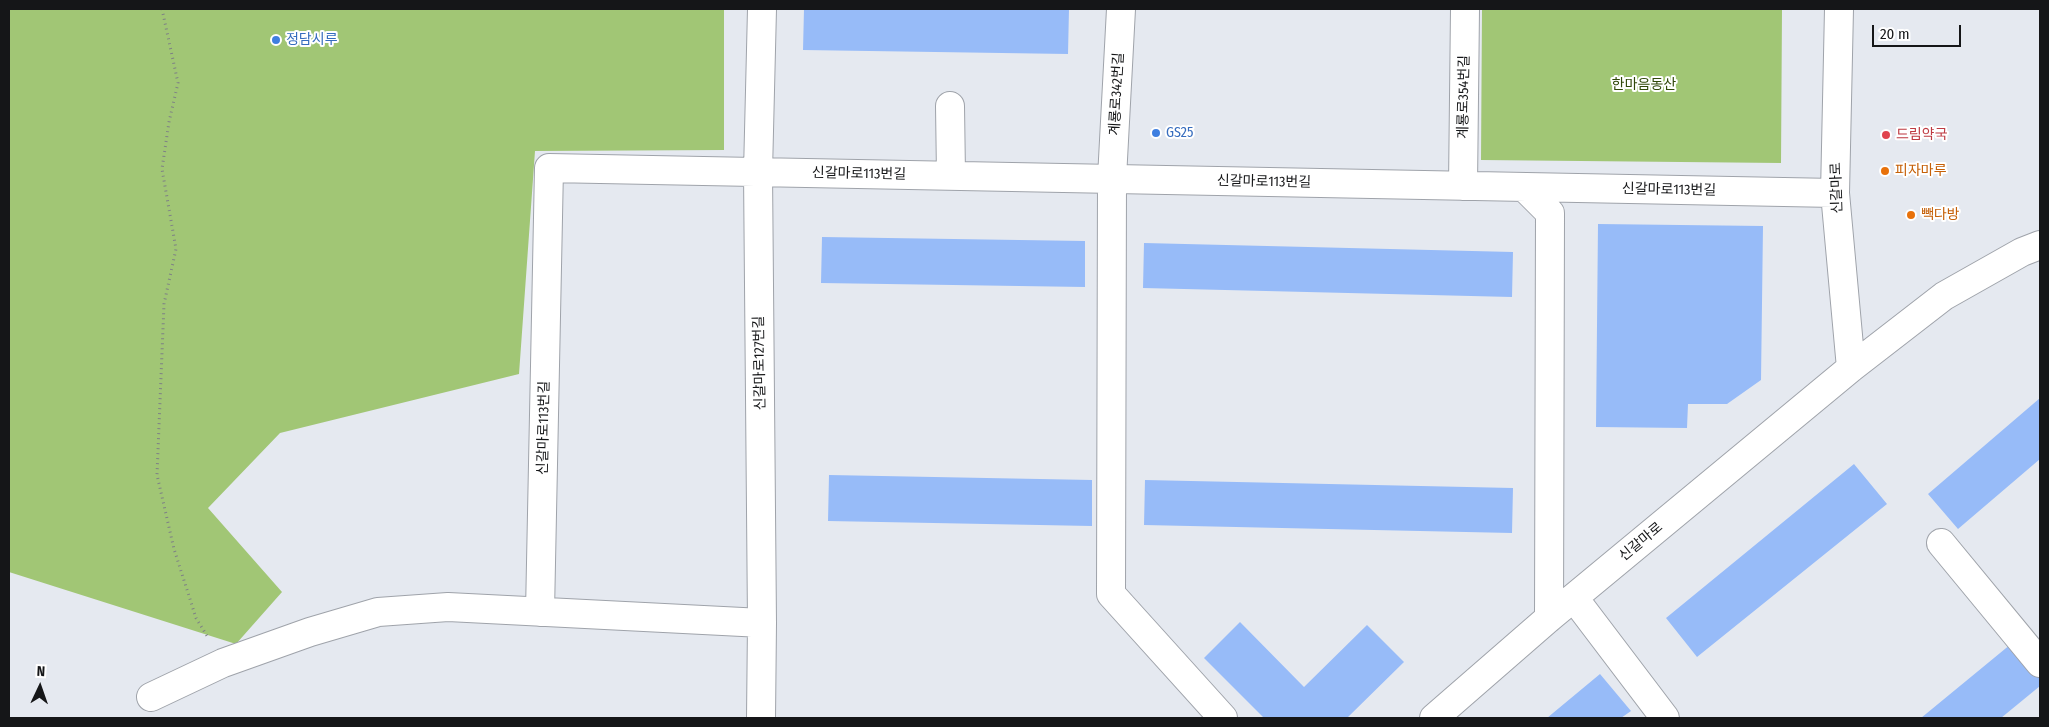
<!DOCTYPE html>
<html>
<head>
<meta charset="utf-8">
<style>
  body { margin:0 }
  #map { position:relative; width:2049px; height:727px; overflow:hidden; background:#e5e9f0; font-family:"Fira Sans Condensed",sans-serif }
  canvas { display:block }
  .frame { position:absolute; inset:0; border:10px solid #151618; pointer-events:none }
  .north { position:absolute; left:15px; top:662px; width:50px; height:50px; -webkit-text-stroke:4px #fff; paint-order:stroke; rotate:3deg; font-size:14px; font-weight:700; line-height:20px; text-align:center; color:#151618 }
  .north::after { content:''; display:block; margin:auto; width:18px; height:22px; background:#151618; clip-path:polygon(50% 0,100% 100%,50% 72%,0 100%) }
  .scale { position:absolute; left:1872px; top:25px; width:89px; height:22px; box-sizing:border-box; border:2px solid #151618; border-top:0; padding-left:6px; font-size:15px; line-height:18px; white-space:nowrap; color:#151618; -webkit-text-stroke:4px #fff; paint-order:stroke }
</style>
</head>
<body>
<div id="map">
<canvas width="2049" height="727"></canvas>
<div class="frame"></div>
<div class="north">N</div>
<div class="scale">20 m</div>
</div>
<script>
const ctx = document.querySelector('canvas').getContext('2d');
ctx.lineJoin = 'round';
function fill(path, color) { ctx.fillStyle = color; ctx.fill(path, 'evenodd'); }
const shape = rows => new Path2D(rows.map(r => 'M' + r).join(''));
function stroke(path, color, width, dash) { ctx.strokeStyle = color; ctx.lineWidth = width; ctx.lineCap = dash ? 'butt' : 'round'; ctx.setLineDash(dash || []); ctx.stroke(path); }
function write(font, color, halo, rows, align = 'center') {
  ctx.font = font + ' "Fira Sans Condensed","Noto Sans KR",sans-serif'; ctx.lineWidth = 4; ctx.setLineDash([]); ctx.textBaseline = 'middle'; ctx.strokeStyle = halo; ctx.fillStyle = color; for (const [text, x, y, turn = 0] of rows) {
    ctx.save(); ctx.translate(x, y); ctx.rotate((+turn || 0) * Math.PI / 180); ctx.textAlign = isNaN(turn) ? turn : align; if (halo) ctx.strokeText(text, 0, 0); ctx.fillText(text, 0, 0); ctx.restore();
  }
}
const green = shape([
  [9,9,724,9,724,150,535,151,519,374,280,433,208,508,282,592,236,644,9,572],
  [1482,9,1782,9,1781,163,1481,160]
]);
const building = shape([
  [804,9,1069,9,1068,54,803,50],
  [1598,224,1763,226,1761,380,1727,404,1688,404,1687,428,1596,427],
  [822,237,1085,241,1085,287,821,283],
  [1144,243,1513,252,1512,297,1143,288],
  [2040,398,2040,459,1958,529,1928,494],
  [1854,464,1887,504,1697,657,1666,618],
  [829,475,1092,480,1092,526,828,521],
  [1145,480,1513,488,1512,533,1144,525],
  [1240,622,1304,687,1367,625,1404,662,1347,718,1264,718,1204,658],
  [2011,644,2040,678,2040,686,2001,718,1921,718],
  [1600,674,1631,711,1621,718,1547,718]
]);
const path = shape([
  [162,9,178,83,169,122,162,169,176,249,164,304,157,475,174,549,196,618,209,639]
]);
const minor = shape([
  [1121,9,1112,178,1111,594,1223,718],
  [1839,9,1835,193,1851,368],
  [950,106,951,175],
  [1463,186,1465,9],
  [1524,187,1550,213,1549,618],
  [1941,543,2040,663],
  [1574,598,1665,718],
  [540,612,549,168,1835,193],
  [151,697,223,663,310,632,378,612,448,607,762,623],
  [761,718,762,623,758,172,762,9],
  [1434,718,1549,618,1851,368,1944,296,2022,252,2040,245]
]);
const markers = [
  [276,40,5,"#3f7fe0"],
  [1156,133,5,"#3f7fe0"],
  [1886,135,5,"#e0444e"],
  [1885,171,5,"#e8710a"],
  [1911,215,5,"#e8710a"]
];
const shopNames = [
  ["정담시루",286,40],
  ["GS25",1166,133]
];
const parkNames = [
  ["한마음동산",1644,85]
];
const streetNames = [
  ["계룡로342번길",1117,94,-87],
  ["계룡로354번길",1464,97,-89],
  ["신갈마로113번길",859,174,1],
  ["신갈마로113번길",1264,182,1],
  ["신갈마로",1837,188,-92],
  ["신갈마로113번길",1669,190,1],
  ["신갈마로127번길",760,363,-91],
  ["신갈마로113번길",544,428,-89],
  ["신갈마로",1641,542,-40]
];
const healthNames = [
  ["드림약국",1896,135]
];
const foodNames = [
  ["피자마루",1895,171],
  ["빽다방",1921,215]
];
fill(green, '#a1c675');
fill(building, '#97bbf8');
stroke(minor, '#9fa3aa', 30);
stroke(path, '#7e8185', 3, [1, 4]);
stroke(minor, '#fff', 28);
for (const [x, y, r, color] of markers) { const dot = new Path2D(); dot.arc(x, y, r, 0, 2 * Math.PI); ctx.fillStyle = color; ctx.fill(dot); stroke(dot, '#fff', 2); }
write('14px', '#366cbe', '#fff', shopNames, 'left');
write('14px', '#304809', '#fff', parkNames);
write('14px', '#151618', '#fff', streetNames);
write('14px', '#be3a42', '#fff', healthNames, 'left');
write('14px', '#c56008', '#fff', foodNames, 'left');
</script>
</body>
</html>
